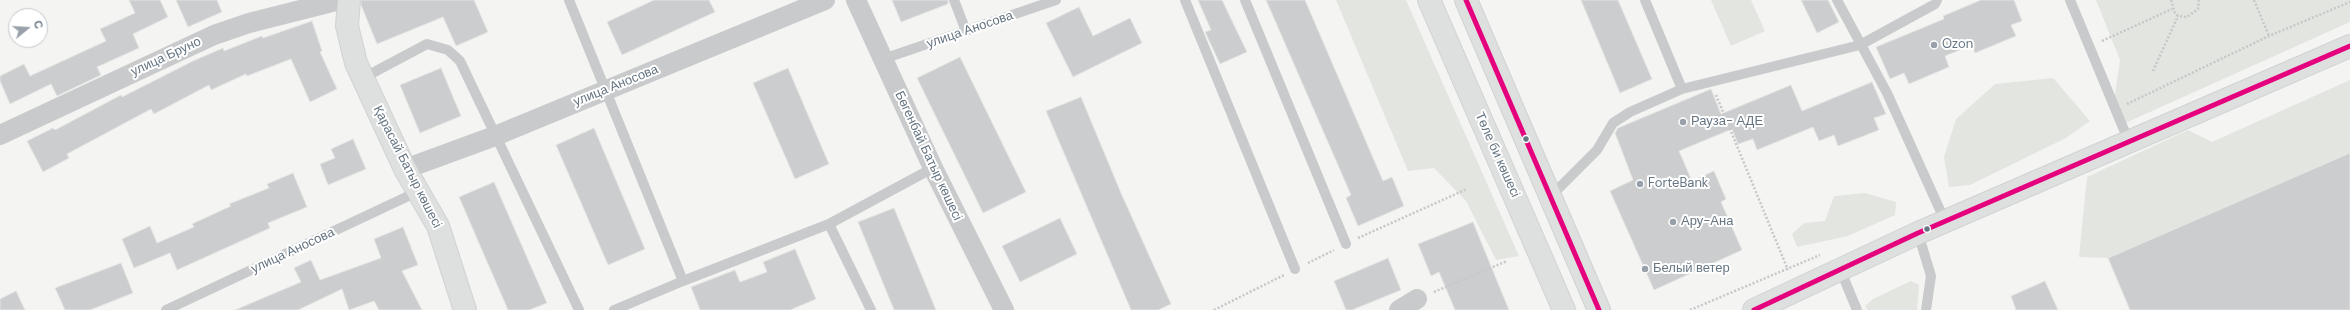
<!DOCTYPE html>
<html>
<head>
<meta charset="utf-8">
<style>
  body { margin:0 }
  #map { position:relative; width:2350px; height:310px; overflow:hidden; background:#f4f4f3; font-family:"DM Sans",sans-serif }
  canvas { display:block }
  .north { position:absolute; left:8px; top:8px; width:40px; height:40px; box-sizing:border-box; background:#fff; border:1px solid #c2c8cd; border-radius:50%; rotate:72deg; font-size:11px; font-weight:700; line-height:16px; text-align:center; color:#667582 }
  .north::after { content:''; display:block; margin:auto; width:14px; height:18px; background:#98a1aa; clip-path:polygon(50% 0,100% 100%,50% 72%,0 100%) }
</style>
</head>
<body>
<div id="map">
<canvas width="2350" height="310"></canvas>
<div class="north">С</div>
</div>
<script>
const ctx = document.querySelector('canvas').getContext('2d');
ctx.lineJoin = 'round';
function fill(path, color) { ctx.fillStyle = color; ctx.fill(path, 'evenodd'); }
const shape = rows => new Path2D(rows.map(r => 'M' + r).join(''));
function stroke(path, color, width, dash) { ctx.strokeStyle = color; ctx.lineWidth = width; ctx.lineCap = dash ? 'butt' : 'round'; ctx.setLineDash(dash || []); ctx.stroke(path); }
function write(font, color, halo, rows, align = 'center') {
  ctx.font = font + ' "DM Sans",sans-serif'; ctx.lineWidth = 4; ctx.setLineDash([]); ctx.textBaseline = 'middle'; ctx.strokeStyle = halo; ctx.fillStyle = color; for (const [text, x, y, turn = 0] of rows) {
    ctx.save(); ctx.translate(x, y); ctx.rotate((+turn || 0) * Math.PI / 180); ctx.textAlign = isNaN(turn) ? turn : align; if (halo) ctx.strokeText(text, 0, 0); ctx.fillText(text, 0, 0); ctx.restore();
  }
}
const green = shape([
  [1336,0,1406,0,1519,256,1496,260,1466,201,1434,168,1408,171],
  [1711,0,1751,0,1765,31,1731,46],
  [2096,0,2350,0,2350,22,2121,125,2113,107,2120,60],
  [2053,78,2090,121,2066,138,1970,185,1949,187,1944,157,1956,119,1995,84],
  [2350,80,2350,153,2108,258,2079,257,2087,177,2188,130,2212,142],
  [1865,193,1896,202,1895,215,1848,236,1797,247,1792,234,1804,223,1825,221,1834,196],
  [1911,281,1919,285,1917,310,1868,310,1865,306,1873,299]
]);
const building = shape([
  [129,0,160,0,168,17,133,34,139,48,97,67,101,75,57,96,51,84,10,104,0,81,0,76,24,64,30,76,106,41,100,29,135,13,129,0],
  [176,0,217,0,222,12,188,27,176,0],
  [361,0,474,0,488,32,456,46,443,17,377,44,361,5,361,0],
  [654,0,709,0,715,12,622,55,607,22,654,0],
  [892,0,948,0,948,4,901,22,892,0],
  [1198,0,1222,0,1247,52,1220,64,1205,32,1211,30,1198,0],
  [1266,0,1305,0,1383,181,1392,177,1404,206,1358,226,1346,198,1351,195,1266,0],
  [1581,0,1618,0,1652,79,1620,93,1581,0],
  [1801,0,1828,0,1839,22,1817,33,1801,0],
  [1981,0,2014,0,2022,21,2011,25,2016,36,1975,53,1972,45,1945,56,1949,67,1909,84,1904,73,1890,79,1876,47,1944,19,1943,16,1981,0],
  [1079,7,1093,36,1130,18,1142,43,1073,77,1046,23,1079,7],
  [312,21,322,51,320,52,337,89,310,102,291,59,247,76,246,74,211,90,209,85,154,114,151,109,67,154,69,158,43,172,27,141,53,128,55,130,121,95,122,97,193,61,223,48,224,51,262,36,263,38,312,21],
  [960,57,1026,192,983,213,917,78,960,57],
  [441,68,461,116,420,133,400,85,441,68],
  [788,68,829,164,795,179,753,83,788,68],
  [1872,82,1886,114,1874,118,1879,130,1838,146,1834,135,1819,141,1813,127,1757,150,1753,139,1738,144,1732,129,1679,151,1692,181,1714,171,1726,199,1721,202,1742,250,1654,290,1610,191,1633,180,1615,133,1618,128,1711,89,1721,114,1791,85,1802,111,1872,82],
  [1081,97,1121,193,1171,304,1158,310,1131,310,1046,111,1081,97],
  [594,128,645,249,608,265,556,145,594,128],
  [353,139,366,169,328,185,320,164,335,158,331,149,353,139],
  [2350,153,2350,310,2130,310,2108,258,2350,153],
  [293,173,307,207,268,223,270,228,177,270,170,253,134,268,122,239,150,226,157,243,194,227,192,224,231,206,229,204,269,188,267,184,293,173],
  [494,182,547,303,529,310,508,310,459,197,494,182],
  [894,208,936,310,894,310,858,222,894,208],
  [1060,218,1077,254,1020,282,1002,246,1060,218],
  [1473,222,1502,293,1509,310,1455,310,1439,272,1431,276,1418,244,1473,222],
  [403,227,418,265,402,271,422,310,379,310,374,301,349,310,342,289,298,310,235,310,301,282,294,268,311,260,320,280,381,258,374,239,403,227],
  [795,249,816,299,790,310,700,310,691,287,735,270,740,282,767,272,763,262,795,249],
  [1388,258,1401,290,1352,310,1346,310,1334,281,1388,258],
  [121,263,133,293,90,310,65,310,55,288,121,263],
  [2045,281,2058,310,2016,310,2011,296,2045,281],
  [16,291,25,310,0,310,0,299,16,291]
]);
const path = shape([
  [2171,0,2175,13,2178,16,2187,17,2198,9,2199,0],
  [2254,0,2269,36],
  [2102,41,2172,9],
  [2153,71,2178,16],
  [1716,95,1788,270],
  [2127,104,2269,36,2350,2],
  [1358,238,1467,189],
  [1308,263,1334,250],
  [1434,292,1507,261],
  [1214,310,1284,275],
  [1690,310,1820,255]
]);
const lane = shape([
  [569,0,683,281],
  [954,0,966,31],
  [1185,0,1295,269],
  [1245,0,1346,244],
  [1645,0,1682,89,1860,45,1935,4,1937,0],
  [1837,0,1887,93,1945,221],
  [2070,0,2129,142],
  [883,59,1056,0],
  [363,78,427,44,448,50,460,61,579,310],
  [1550,197,1597,150,1613,123,1630,112,1682,89],
  [829,224,871,310],
  [1918,233,1931,276,1926,310],
  [1840,269,1857,310],
  [166,310,419,191],
  [614,310,683,281,829,224,933,168]
]);
const street = shape([
  [856,0,933,168,1004,310],
  [0,135,214,35,249,23,340,0],
  [405,169,495,136,825,0],
  [1399,310,1417,299]
]);
const secondary = shape([
  [349,0,347,26,356,63,405,169,438,226,465,310],
  [1429,0,1564,310],
  [1466,0,1599,310],
  [1754,310,1918,233,2350,46]
]);
const bus1 = shape([
  [1466,0,1599,310],
  [1754,310,1918,233,2350,46]
]);
const markers = [
  [1934,45,4,"#98a1aa"],
  [1683,122,4,"#98a1aa"],
  [1526,139,3.5,"#667582"],
  [1640,184,4,"#98a1aa"],
  [1673,222,4,"#98a1aa"],
  [1927,229,3.5,"#667582"],
  [1645,269,4,"#98a1aa"]
];
const streetNames = [
  ["улица Аносова",970,30,-19],
  ["улица Бруно",166,57,-25],
  ["улица Аносова",616,86,-22],
  ["Төле би көшесі",1497,155,66],
  ["Бөгенбай Батыр көшесі",928,156,65],
  ["Қарасай Батыр көшесі",407,167,63],
  ["улица Аносова",293,251,-25]
];
const poiNames = [
  ["Ozon",1942,45],
  ["Рауза- АДЕ",1691,122],
  ["ForteBank",1648,184],
  ["Ару-Ана",1681,222],
  ["Белый ветер",1653,269]
];
fill(green, '#e3e6e0');
fill(building, '#cbcdce');
stroke(building, '#e4e4e3', 1);
stroke(secondary, '#d1d2d3', 24);
stroke(path, '#c6c7c8', 2.5, [2, 2]);
stroke(lane, '#c9cacb', 10);
stroke(street, '#c9cacb', 20);
stroke(secondary, '#dedfdf', 22);
stroke(bus1, '#e5007d', 5);
for (const [x, y, r, color] of markers) { const dot = new Path2D(); dot.arc(x, y, r, 0, 2 * Math.PI); ctx.fillStyle = color; ctx.fill(dot); stroke(dot, '#fff', 1.5); }
write('13px', '#667582', '#fff', streetNames);
write('13px', '#667582', '#fff', poiNames, 'left');
</script>
</body>
</html>
